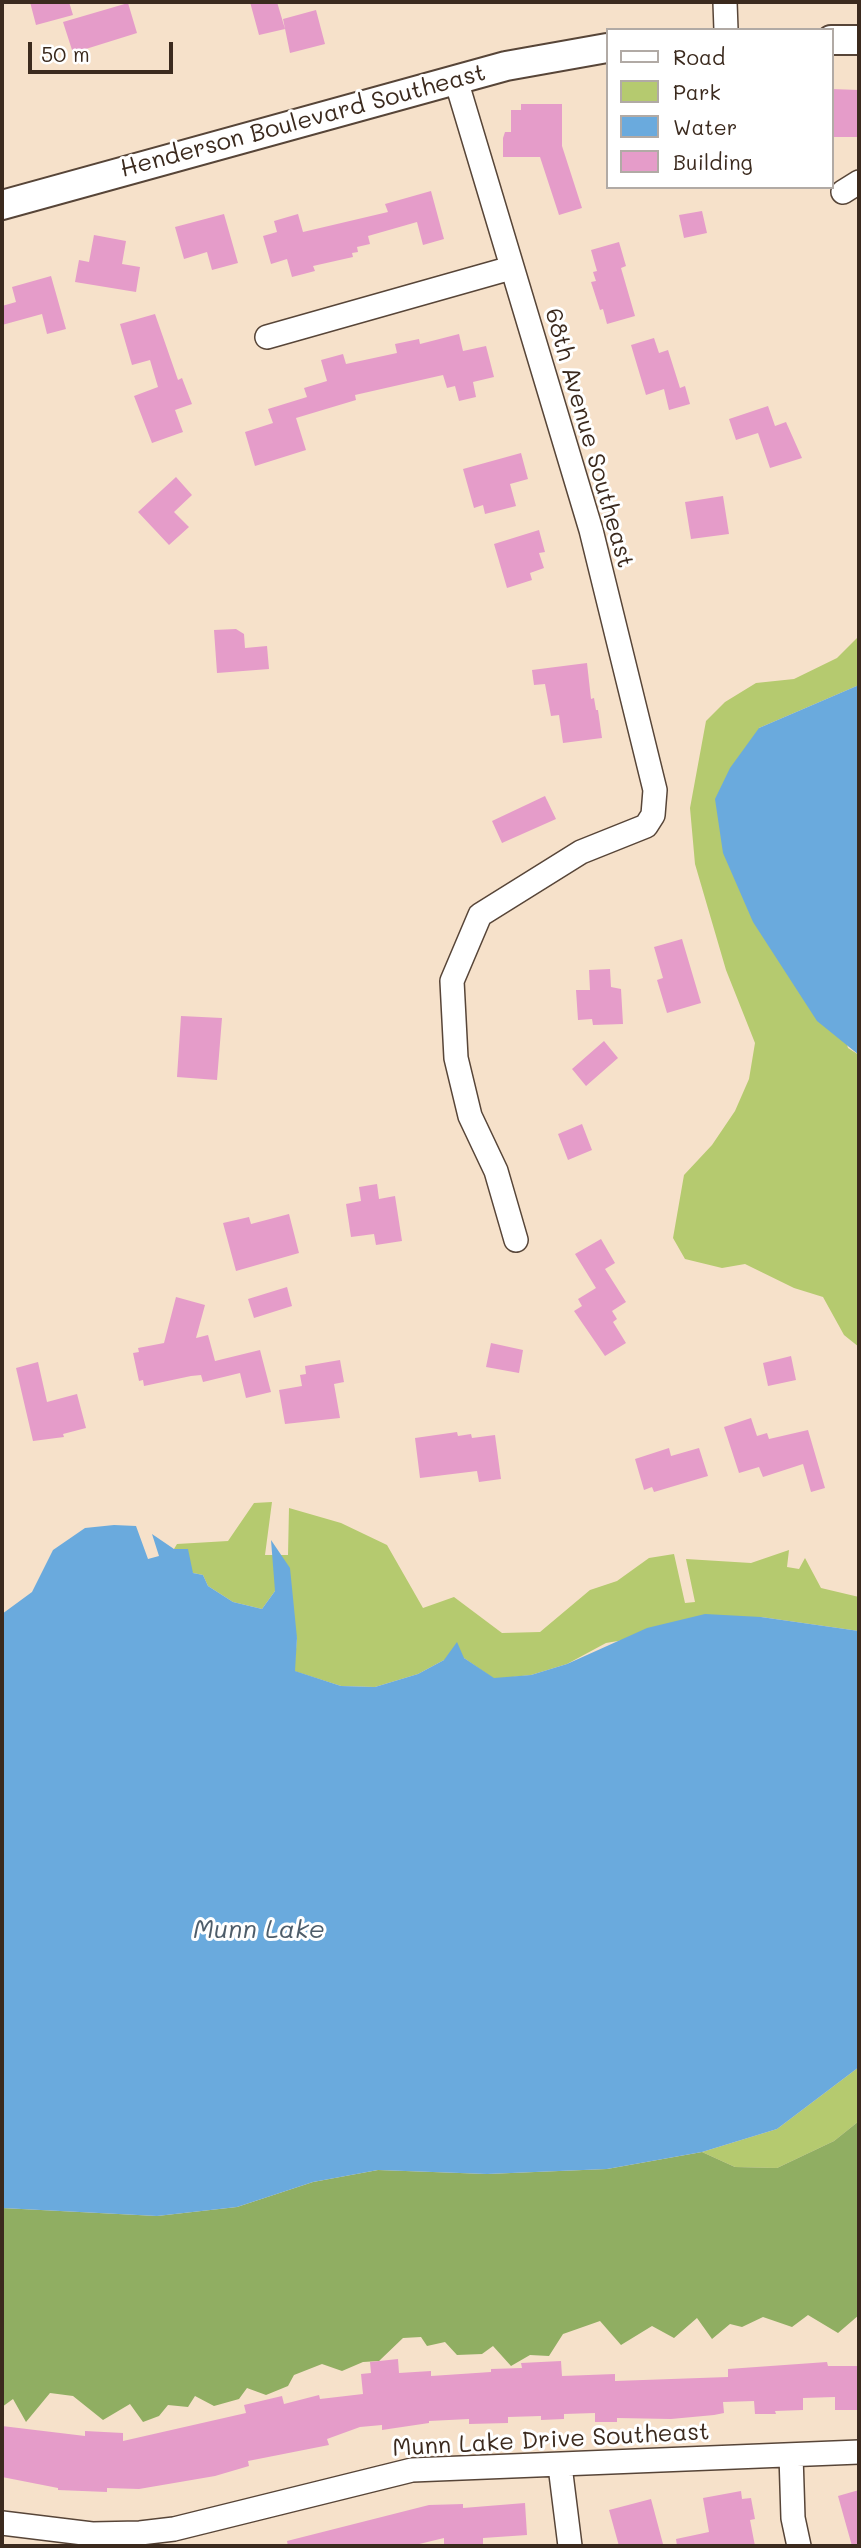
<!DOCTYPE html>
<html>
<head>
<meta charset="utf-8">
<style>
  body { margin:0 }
  #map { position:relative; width:861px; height:2548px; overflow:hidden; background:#f6e1ca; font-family:Mali,sans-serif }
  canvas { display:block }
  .frame { position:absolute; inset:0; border:4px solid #3b2a1e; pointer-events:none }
  .legend { position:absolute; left:606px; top:28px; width:228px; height:161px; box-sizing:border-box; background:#fff; border:2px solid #b1aaa5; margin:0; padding:9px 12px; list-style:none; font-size:21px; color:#3b2a1e }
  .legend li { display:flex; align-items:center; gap:14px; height:35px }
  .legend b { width:35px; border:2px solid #b1aaa5 }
  .scale { position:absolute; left:28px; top:42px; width:145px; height:32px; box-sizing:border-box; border:4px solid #3b2a1e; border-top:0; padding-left:9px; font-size:21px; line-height:24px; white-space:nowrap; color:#3b2a1e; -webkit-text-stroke:5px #fff; paint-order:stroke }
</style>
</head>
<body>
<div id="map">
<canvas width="861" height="2548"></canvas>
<div class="frame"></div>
<ul class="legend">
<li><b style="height:9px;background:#fff"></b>Road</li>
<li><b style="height:19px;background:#b5ca6f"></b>Park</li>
<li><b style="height:19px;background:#6aaadd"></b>Water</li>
<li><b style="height:19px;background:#e59cc9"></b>Building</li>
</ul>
<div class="scale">50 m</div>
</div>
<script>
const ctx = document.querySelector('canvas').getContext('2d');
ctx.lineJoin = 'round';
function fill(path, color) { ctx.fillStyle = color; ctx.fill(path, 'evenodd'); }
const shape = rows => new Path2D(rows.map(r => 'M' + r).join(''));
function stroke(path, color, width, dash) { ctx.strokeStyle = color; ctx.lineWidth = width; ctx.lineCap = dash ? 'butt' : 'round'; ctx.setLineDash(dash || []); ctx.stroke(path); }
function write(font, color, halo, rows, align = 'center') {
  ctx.font = font + ' Mali,sans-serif'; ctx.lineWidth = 6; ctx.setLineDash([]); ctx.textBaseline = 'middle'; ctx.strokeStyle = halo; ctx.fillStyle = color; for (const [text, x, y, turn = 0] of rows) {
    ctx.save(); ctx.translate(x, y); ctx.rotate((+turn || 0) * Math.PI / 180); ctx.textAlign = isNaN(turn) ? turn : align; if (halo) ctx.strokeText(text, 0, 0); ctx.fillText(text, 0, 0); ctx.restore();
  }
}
const green = shape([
  [859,636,859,685,759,728,848,1048,859,1055,859,1347,844,1335,823,1297,794,1288,745,1264,722,1268,685,1259,673,1238,684,1175,712,1145,735,1111,749,1079,755,1043,726,970,695,864,690,808,706,721,725,702,756,683,794,679,837,658],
  [272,1502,265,1555,288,1555,289,1508,341,1523,387,1545,423,1608,454,1597,502,1633,540,1632,590,1590,617,1581,649,1558,674,1554,685,1603,695,1602,686,1559,751,1563,789,1550,787,1567,799,1569,805,1558,821,1588,859,1597,859,1631,761,1617,606,1643,567,1664,531,1675,494,1679,464,1658,444,1660,418,1674,375,1687,341,1686,294,1671,297,1638,275,1591,262,1609,233,1602,208,1586,203,1575,193,1573,174,1549,177,1544,228,1541,254,1503],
  [859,2067,859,2121,834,2141,777,2168,735,2167,702,2152,777,2129]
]);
const forest = shape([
  [859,2121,859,2315,838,2333,808,2315,792,2327,763,2317,742,2327,730,2324,712,2339,697,2318,674,2338,652,2326,621,2345,600,2321,563,2334,549,2356,530,2355,511,2366,493,2346,482,2354,457,2355,445,2342,427,2346,421,2337,403,2338,379,2361,363,2362,342,2371,322,2364,294,2375,288,2386,266,2395,247,2388,239,2399,214,2406,195,2396,188,2407,168,2405,159,2416,143,2422,130,2404,103,2420,73,2396,50,2393,26,2422,13,2399,2,2407,2,2208,157,2216,237,2207,313,2182,378,2170,487,2174,607,2169,702,2152,735,2167,777,2168,834,2141]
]);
const water = shape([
  [859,685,859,1055,817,1021,753,922,723,853,715,799,730,768,759,728],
  [114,1525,136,1526,148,1559,159,1556,152,1534,174,1549,188,1549,193,1573,203,1575,208,1586,233,1602,262,1609,275,1591,271,1540,290,1568,297,1638,295,1671,341,1686,375,1687,418,1674,444,1660,457,1642,464,1658,494,1678,531,1675,567,1664,647,1628,705,1614,761,1617,859,1631,859,2067,777,2129,702,2152,607,2169,487,2174,378,2170,313,2182,237,2207,157,2216,2,2208,2,1614,32,1592,53,1550,85,1528]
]);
const building = shape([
  [30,2,69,2,73,15,36,25],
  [250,2,277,2,285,29,259,35],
  [128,3,137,33,73,53,63,22],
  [316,10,325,44,290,53,283,19],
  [831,89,859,90,859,137,831,137],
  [521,104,562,104,562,146,582,208,559,215,540,157,503,157,503,138,505,132,511,132,511,110,521,110],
  [431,191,444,239,423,245,417,222,368,236,370,244,357,247,358,252,352,253,353,257,313,266,315,271,292,277,287,259,271,264,263,236,277,232,274,221,298,214,303,232,388,212,385,204],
  [702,211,707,233,684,238,679,215],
  [224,214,238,263,212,270,207,252,184,259,175,227],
  [94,235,126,241,122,264,140,267,136,292,75,282,79,260,89,262],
  [619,242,626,266,621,268,635,316,607,324,603,309,600,310,591,282,596,281,593,272,597,271,591,250],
  [51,276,66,329,47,334,42,314,2,325,2,306,16,302,12,287],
  [155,314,178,380,182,378,192,404,175,410,183,432,152,443,134,396,158,387,150,360,132,365,120,324],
  [459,334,463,351,486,346,494,377,473,382,476,397,459,401,455,386,447,388,443,375,355,395,356,400,296,418,306,450,255,466,245,432,273,423,268,409,307,397,304,388,327,381,321,360,343,354,346,364,397,353,395,344,419,339,420,344],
  [654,338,659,353,668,350,680,388,685,386,690,404,669,410,664,389,646,395,631,345],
  [768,406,775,426,786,422,802,458,770,468,758,433,736,440,729,419],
  [521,453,528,479,510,484,516,506,485,514,483,505,474,508,463,469],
  [176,477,192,495,174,512,189,527,169,545,138,512],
  [723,496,729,534,691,539,685,502],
  [539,530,545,552,539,553,544,568,530,573,532,580,507,588,494,544],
  [236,629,244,634,245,648,267,646,269,669,217,673,214,630],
  [587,663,591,699,594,698,596,710,598,710,602,738,563,743,559,715,551,716,545,684,534,685,532,670],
  [545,796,556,819,502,843,492,821],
  [682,939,701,1003,667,1013,657,980,663,978,654,947],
  [610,969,611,987,621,989,623,1024,593,1025,592,1019,578,1020,576,990,590,990,589,970],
  [181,1016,222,1018,217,1080,177,1077],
  [604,1041,618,1058,586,1086,572,1069],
  [582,1124,592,1150,568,1160,558,1134],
  [377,1184,379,1199,395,1196,402,1241,376,1245,374,1234,351,1237,346,1204,361,1201,359,1187],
  [289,1214,299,1253,236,1271,223,1223,249,1217,251,1224],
  [601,1239,615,1263,605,1269,626,1302,612,1311,617,1319,613,1322,626,1343,605,1356,574,1311,582,1306,578,1299,596,1288,575,1254],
  [287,1287,292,1306,254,1318,248,1299],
  [176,1297,205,1305,196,1338,208,1335,215,1361,260,1350,271,1392,246,1398,240,1373,203,1382,201,1375,191,1376,144,1386,143,1380,139,1381,133,1353,139,1352,138,1348,164,1343],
  [491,1343,523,1350,519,1373,486,1367],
  [791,1356,796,1380,768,1386,763,1363],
  [340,1360,344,1382,334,1384,340,1418,285,1424,279,1390,302,1386,300,1375,306,1374,305,1366],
  [38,1362,47,1402,77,1394,86,1428,63,1434,64,1437,33,1441,16,1368],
  [751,1418,757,1436,767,1433,769,1439,808,1430,825,1488,811,1492,803,1464,763,1477,759,1467,739,1473,724,1427],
  [457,1432,458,1436,471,1434,472,1438,495,1435,501,1479,479,1482,477,1471,420,1478,415,1438],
  [669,1448,671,1456,699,1448,708,1476,654,1492,652,1487,644,1490,635,1459],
  [398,2359,399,2373,431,2371,431,2376,491,2372,491,2369,522,2368,521,2363,561,2361,562,2376,615,2374,615,2381,728,2377,728,2369,827,2362,828,2366,859,2366,859,2410,835,2410,835,2397,803,2398,803,2410,775,2411,776,2414,755,2414,754,2401,723,2402,724,2413,714,2415,671,2419,617,2418,617,2422,595,2422,595,2413,564,2414,564,2419,541,2420,541,2416,508,2417,508,2423,469,2424,469,2419,429,2421,429,2423,382,2430,382,2425,360,2427,327,2439,329,2445,248,2461,249,2466,215,2476,139,2489,107,2488,107,2492,58,2490,58,2488,2,2477,2,2426,85,2436,85,2431,123,2433,123,2441,246,2413,244,2405,282,2396,284,2404,319,2395,320,2399,363,2394,361,2374,371,2373,370,2362],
  [859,2490,859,2546,852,2546,838,2496],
  [741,2491,742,2499,751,2498,755,2519,750,2520,755,2546,677,2546,676,2539,709,2532,703,2498],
  [651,2499,663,2544,619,2546,609,2510],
  [525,2503,527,2535,483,2538,483,2546,444,2546,444,2538,411,2546,288,2546,287,2541,429,2505,463,2504,463,2508]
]);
const minor = shape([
  [725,2,726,30],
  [456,80,591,530,655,790,653,815,646,826,581,852,480,915,452,981,456,1058,470,1116,496,1171,516,1240],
  [843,192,859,182],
  [267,337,511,268],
  [791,2455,793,2518,799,2546],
  [560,2466,570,2546],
  [2,2523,92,2534,140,2533,174,2529,412,2470,859,2452]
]);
const tertiary = shape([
  [831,40,859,40],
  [2,205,506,66,607,48]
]);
const streetNames = [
  ["Henderson Boulevard Southeast",303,121,-15],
  ["68th Avenue Southeast",589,438,74],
  ["Munn Lake Drive Southeast",551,2440,-3]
];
const waterNames = [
  ["Munn Lake",259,1930]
];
fill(green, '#b5ca6f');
fill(forest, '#90ae62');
fill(water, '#6aaadd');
fill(building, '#e59cc9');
stroke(minor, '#574538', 26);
stroke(tertiary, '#574538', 32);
stroke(minor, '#fff', 23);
stroke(tertiary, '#fff', 28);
write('24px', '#3b2a1e', '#fff', streetNames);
write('italic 26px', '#4e5d6a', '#fff', waterNames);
</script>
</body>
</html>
